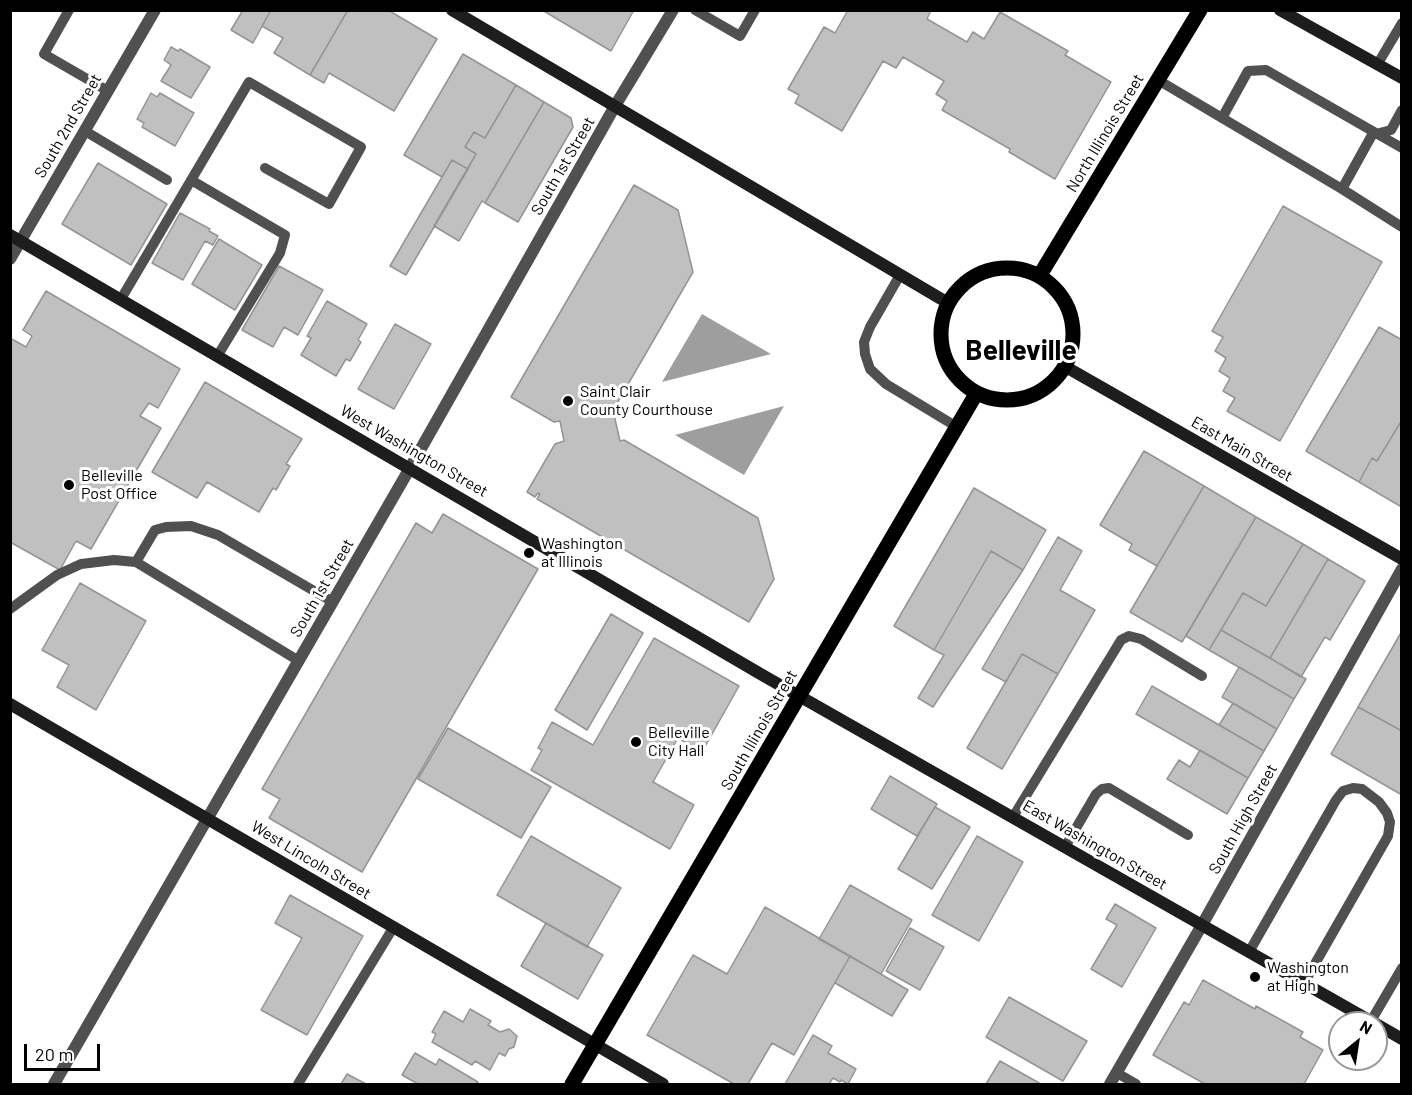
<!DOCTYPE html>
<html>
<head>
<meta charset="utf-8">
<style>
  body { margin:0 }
  #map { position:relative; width:1412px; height:1095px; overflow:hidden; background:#fff; font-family:Barlow,sans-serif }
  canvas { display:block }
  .frame { position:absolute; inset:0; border:12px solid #000; pointer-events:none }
  .north { position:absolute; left:1328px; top:1011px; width:60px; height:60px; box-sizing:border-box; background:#fff; border:2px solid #999; border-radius:50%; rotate:30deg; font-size:16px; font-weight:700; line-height:24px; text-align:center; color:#000 }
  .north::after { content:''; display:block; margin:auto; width:21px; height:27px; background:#000; clip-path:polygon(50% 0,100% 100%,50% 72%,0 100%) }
  .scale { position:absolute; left:24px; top:1044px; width:76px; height:27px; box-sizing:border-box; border:3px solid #000; border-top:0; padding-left:8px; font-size:18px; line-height:21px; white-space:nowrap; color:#000; -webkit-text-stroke:4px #fff; paint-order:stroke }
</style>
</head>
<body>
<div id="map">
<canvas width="1412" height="1095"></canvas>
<div class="frame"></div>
<div class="north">N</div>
<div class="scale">20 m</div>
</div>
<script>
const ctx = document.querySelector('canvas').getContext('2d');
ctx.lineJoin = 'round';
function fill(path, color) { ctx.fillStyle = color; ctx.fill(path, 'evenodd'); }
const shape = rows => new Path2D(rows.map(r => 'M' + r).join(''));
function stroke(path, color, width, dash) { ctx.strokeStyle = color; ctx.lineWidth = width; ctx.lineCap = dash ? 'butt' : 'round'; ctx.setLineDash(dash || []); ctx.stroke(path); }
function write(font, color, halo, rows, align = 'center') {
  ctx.font = font + ' Barlow,sans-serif'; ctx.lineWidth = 6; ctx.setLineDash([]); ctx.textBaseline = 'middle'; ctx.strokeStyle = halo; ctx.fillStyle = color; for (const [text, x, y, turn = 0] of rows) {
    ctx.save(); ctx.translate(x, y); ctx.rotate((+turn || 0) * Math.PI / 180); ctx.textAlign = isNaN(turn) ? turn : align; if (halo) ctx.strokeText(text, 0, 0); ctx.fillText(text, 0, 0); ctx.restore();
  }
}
const water = shape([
  [702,314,771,354,662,382],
  [784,406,744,475,675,435]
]);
const building = shape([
  [243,10,271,10,253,43,231,30,243,10],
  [271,10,348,10,310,75,274,53,283,38,262,26,271,10],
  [348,10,388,10,437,39,394,111,329,73,324,83,310,75,348,10],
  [542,10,634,10,611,51,542,10],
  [848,10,931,10,927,19,967,42,973,32,984,39,1000,12,1068,51,1065,55,1111,82,1055,179,1009,152,1010,149,942,110,947,101,936,94,944,81,903,57,896,68,883,61,842,131,795,103,799,95,788,89,824,27,835,33,848,10],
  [171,47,178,51,180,49,210,67,191,98,161,81,171,65,164,60,171,47],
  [463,54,516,85,485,138,474,132,465,147,476,154,468,169,452,160,442,177,404,155,463,54],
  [516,85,544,102,485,203,482,201,459,241,434,226,476,154,465,147,474,132,485,138,516,85],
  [151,93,157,97,160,93,194,113,175,146,142,127,144,123,137,119,151,93],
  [544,102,571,118,573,127,518,222,485,203,544,102],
  [452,160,468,169,406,275,390,266,452,160],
  [98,163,167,204,131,265,62,224,98,163],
  [634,185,678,210,693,272,616,405,612,406,620,441,624,440,758,518,774,579,749,622,537,499,540,494,538,493,535,497,527,492,555,444,564,441,560,421,554,422,511,397,634,185],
  [1283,206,1382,262,1280,441,1227,411,1235,398,1223,391,1230,378,1219,371,1226,358,1215,351,1223,337,1212,331,1283,206],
  [180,213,210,229,209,231,218,236,213,245,205,241,183,280,152,263,180,213],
  [219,239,262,265,235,310,192,284,219,239],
  [279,266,323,290,298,335,284,327,273,347,242,330,279,266],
  [46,291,180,369,158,408,149,403,140,416,161,428,91,549,76,541,60,570,10,542,10,338,26,347,32,336,23,330,46,291],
  [327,301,367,324,358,340,361,342,350,361,346,359,336,376,301,355,311,338,307,336,327,301],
  [395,324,431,344,394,409,358,389,395,324],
  [1379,327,1402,340,1402,420,1377,461,1372,458,1359,482,1306,451,1379,327],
  [205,382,302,439,286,464,290,466,276,490,273,488,259,512,207,482,197,498,152,472,205,382],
  [1402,420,1402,504,1400,506,1359,482,1372,458,1377,461,1402,420],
  [1144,451,1204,486,1157,566,1129,550,1132,544,1100,525,1144,451],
  [1204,486,1256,517,1182,642,1130,612,1204,486],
  [974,488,1046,530,1023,570,991,551,934,650,894,626,974,488],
  [443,514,538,569,362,872,269,818,280,799,262,789,416,523,432,533,443,514],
  [1256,517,1303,544,1266,606,1243,593,1209,650,1186,636,1256,517],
  [1058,537,1082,551,1060,590,1095,610,1058,674,1022,654,1006,682,982,669,1058,537],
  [1303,544,1328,559,1270,658,1221,630,1243,593,1266,606,1303,544],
  [991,551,1023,570,933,707,918,698,944,655,934,650,991,551],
  [1328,559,1365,581,1330,640,1325,637,1301,677,1270,658,1328,559],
  [80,583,146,621,96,710,57,687,69,665,42,650,80,583],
  [611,614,643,633,587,730,555,710,611,614],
  [1221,630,1306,679,1294,699,1209,650,1221,630],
  [1402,631,1402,731,1358,707,1402,631],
  [654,638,739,686,702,752,678,738,653,782,694,805,670,849,531,770,542,750,538,748,552,722,593,745,654,638],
  [1022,654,1058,674,1002,769,967,748,1022,654],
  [1239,667,1294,699,1277,729,1222,697,1239,667],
  [1152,686,1264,751,1248,778,1136,714,1152,686],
  [1233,703,1277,729,1264,751,1219,725,1233,703],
  [1358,707,1402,731,1402,795,1331,754,1358,707],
  [448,728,551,787,521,838,418,779,448,728],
  [1200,750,1248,778,1227,814,1167,779,1179,760,1190,767,1200,750],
  [890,776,937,804,917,836,871,809,890,776],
  [935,807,970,827,932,889,898,869,935,807],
  [531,836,621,888,587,947,497,895,531,836],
  [977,836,1023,862,979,941,932,915,977,836],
  [850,885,912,920,881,974,819,939,850,885],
  [290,895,363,936,307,1035,261,1010,302,938,275,923,290,895],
  [1115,904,1156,928,1122,987,1091,969,1117,925,1106,919,1115,904],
  [765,907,850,956,794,1055,772,1043,748,1084,734,1084,647,1035,693,955,727,974,765,907],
  [546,923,603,955,578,999,521,966,546,923],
  [910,928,944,947,920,990,886,971,910,928],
  [850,956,908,990,892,1016,835,983,850,956],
  [1203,980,1255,1009,1256,1006,1303,1032,1300,1037,1323,1050,1304,1084,1205,1084,1153,1055,1184,1002,1189,1005,1203,980],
  [1009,997,1087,1041,1063,1081,986,1037,1009,997],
  [470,1009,491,1021,488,1025,500,1032,509,1029,517,1036,514,1047,509,1049,505,1056,499,1053,490,1070,475,1061,472,1065,432,1042,436,1034,432,1032,444,1011,463,1022,470,1009],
  [813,1035,832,1046,828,1053,856,1069,848,1084,841,1080,840,1082,833,1078,829,1084,785,1084,813,1035],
  [415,1053,436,1065,439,1059,478,1082,476,1084,418,1084,402,1075,415,1053],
  [1000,1061,1041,1084,986,1084,1000,1061],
  [347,1074,366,1084,341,1084,347,1074]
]);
const lane = shape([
  [69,10,44,54,108,91],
  [695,10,740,36,755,10],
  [1377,65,1402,23],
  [1158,80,1342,189,1372,135,1391,130,1402,110],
  [1222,118,1248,71,1266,70,1402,148],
  [85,131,167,180],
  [191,180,285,235,280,253,218,355],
  [1342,189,1402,227],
  [900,275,870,327,864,342,865,354,870,369,886,384,957,427],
  [121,299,249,82,361,147,329,204,265,168],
  [136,562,155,530,166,527,191,526,218,535,333,602],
  [10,609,57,575,81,564,114,560,136,562,299,661],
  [1013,817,1121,640,1129,636,1141,639,1202,676],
  [1065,847,1096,794,1102,789,1109,788,1188,835],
  [1249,952,1336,800,1343,791,1353,788,1362,789,1379,802,1387,813,1390,822,1388,836,1304,983],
  [1371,1021,1402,968],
  [1117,1073,1136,1084],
  [298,1084,393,928]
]);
const street = shape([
  [10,259,155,10],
  [54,1084,410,468,615,106,673,10],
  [1110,1084,1202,925,1402,569]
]);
const secondary = shape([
  [452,10,948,303],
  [1280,10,1402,78],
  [10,235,764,676,1374,1023],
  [1066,367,1402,559],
  [10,704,663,1084],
  [1376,1024,1402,1039]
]);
const primary = shape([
  '941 334a66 66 0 1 1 132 0a66 66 0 1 1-132 0Z',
  [1040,275,1200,10],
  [572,1084,976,394]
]);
const markers = [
  [568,401,6,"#000"],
  [69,485,6,"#000"],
  [529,553,6,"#000"],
  [636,742,6,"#000"],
  [1255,977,6,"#000"]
];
const streetNames = [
  ["South 2nd Street",68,126,-60],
  ["North Illinois Street",1105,133,-59],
  ["South 1st Street",563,166,-60],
  ["East Main Street",1242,449,30],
  ["West Washington Street",414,451,30],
  ["South 1st Street",322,588,-60],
  ["South Illinois Street",759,730,-60],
  ["South High Street",1243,819,-61],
  ["East Washington Street",1095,845,30],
  ["West Lincoln Street",311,860,31]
];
const poiNames = [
  ["Saint Clair",580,392],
  ["County Courthouse",580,410],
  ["Belleville",81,476],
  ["Post Office",81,494],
  ["Washington",541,544],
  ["at Illinois",541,562],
  ["Belleville",648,733],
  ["City Hall",648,751],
  ["Washington",1267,968],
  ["at High",1267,986]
];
const townNames = [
  ["Belleville",1021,351]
];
fill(water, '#9e9e9e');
fill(building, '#c0c0c0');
stroke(building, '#949494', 1.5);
stroke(lane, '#505050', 10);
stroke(street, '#505050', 12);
stroke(secondary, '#1d1d1d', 12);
stroke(primary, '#000', 15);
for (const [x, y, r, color] of markers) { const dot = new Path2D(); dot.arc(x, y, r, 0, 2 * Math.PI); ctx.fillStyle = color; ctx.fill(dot); stroke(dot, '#fff', 2); }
write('16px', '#000', '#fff', streetNames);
write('16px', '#000', '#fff', poiNames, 'left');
write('bold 28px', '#000', '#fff', townNames);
</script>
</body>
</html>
